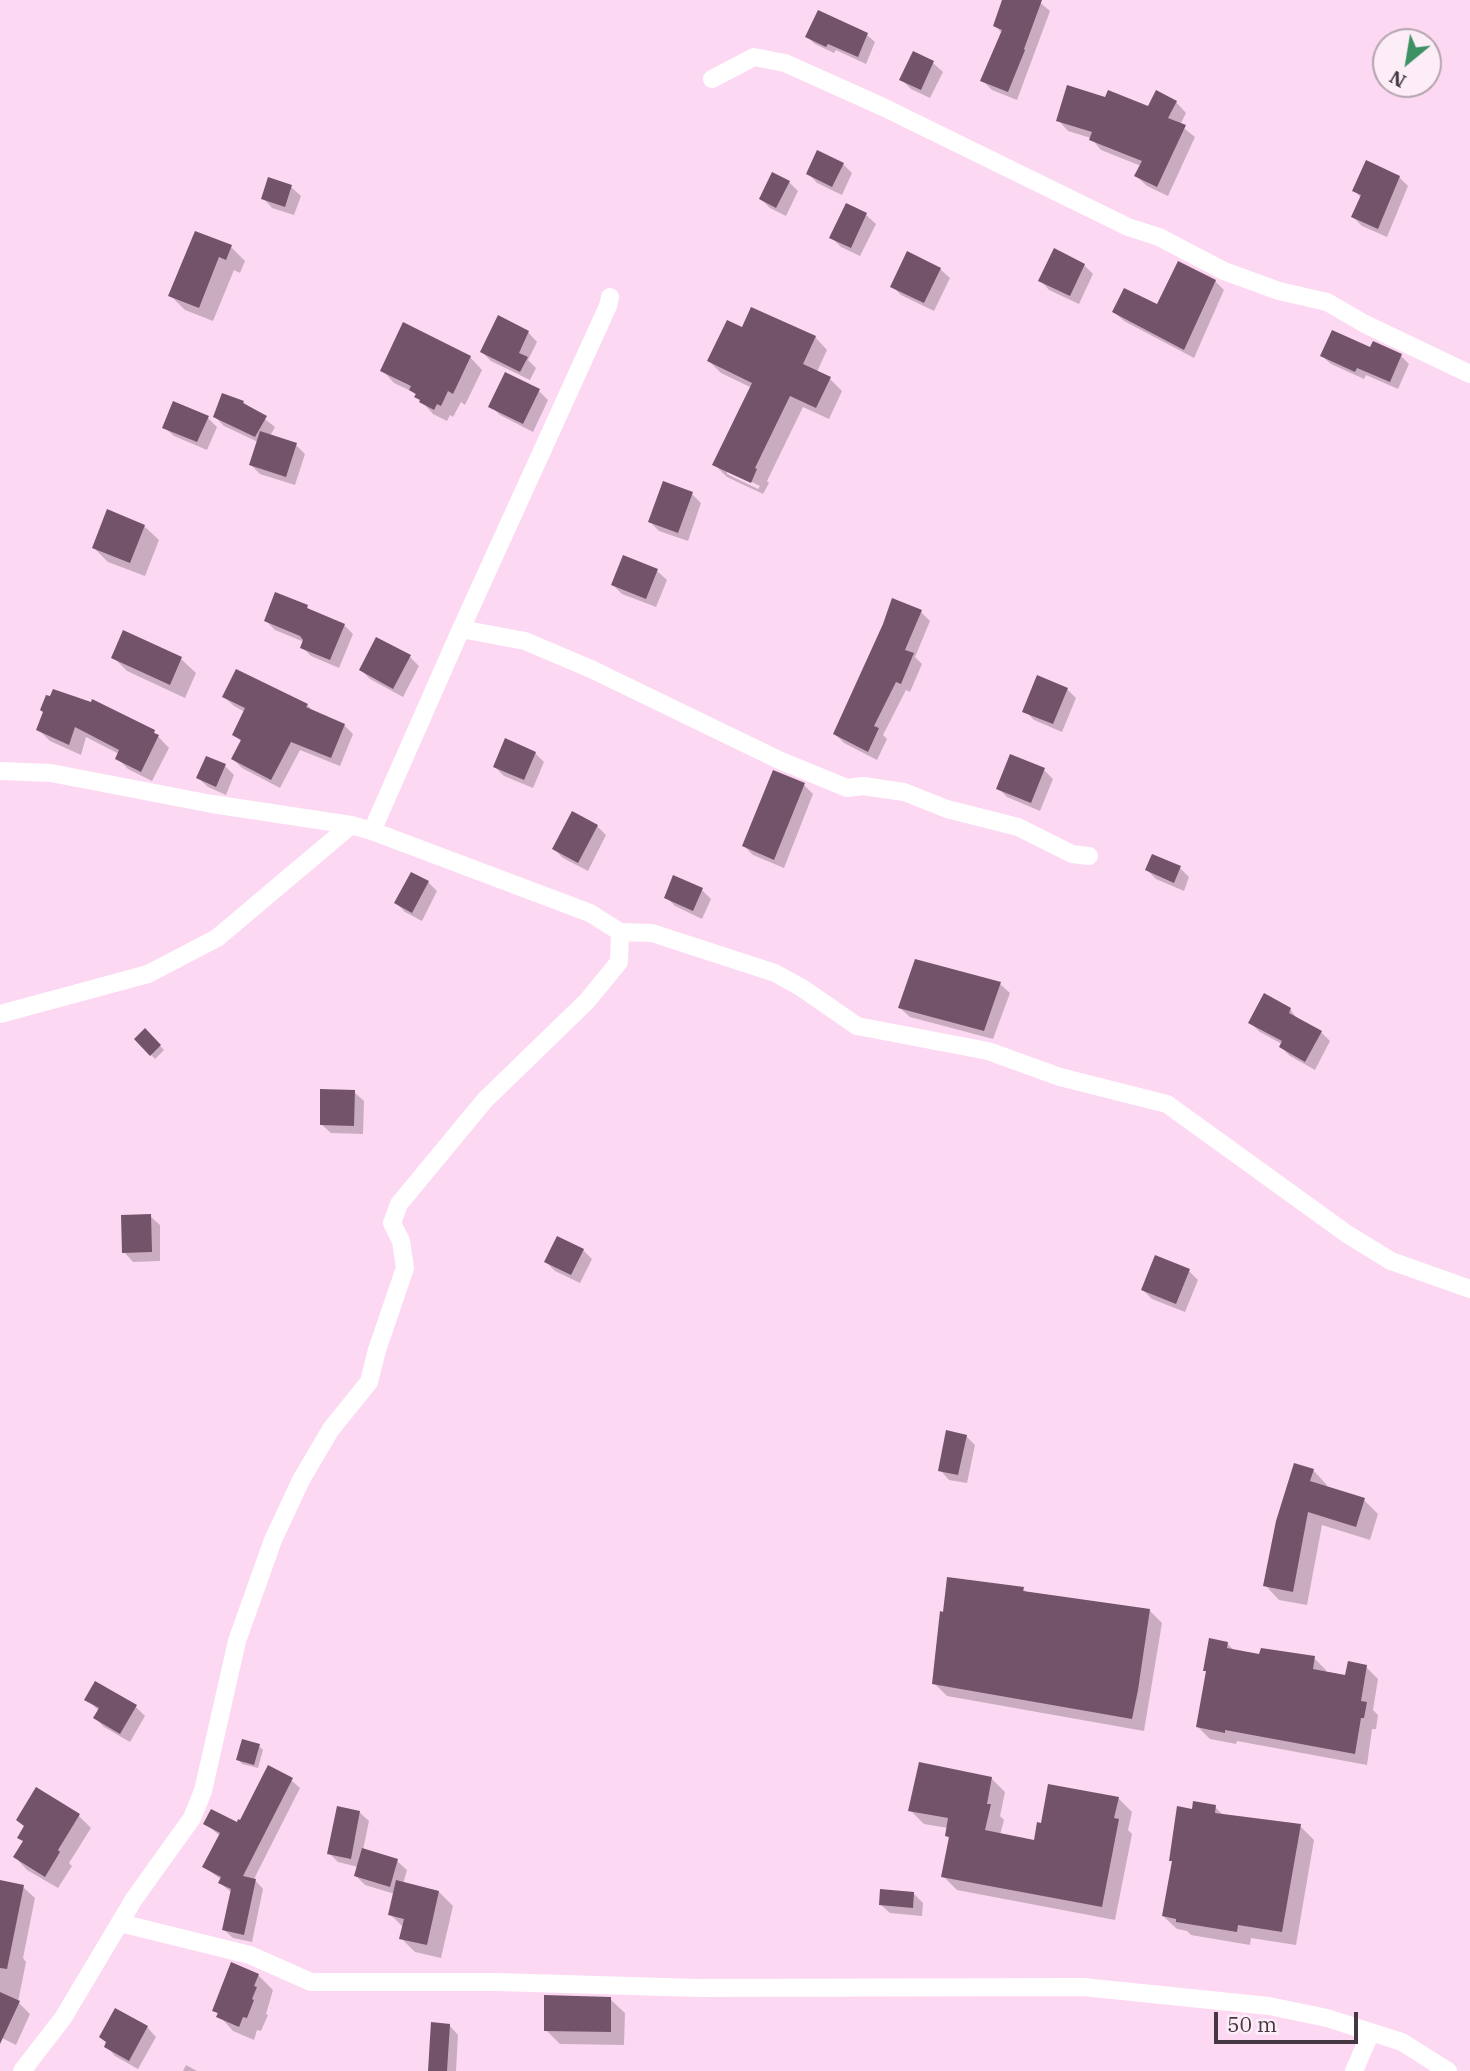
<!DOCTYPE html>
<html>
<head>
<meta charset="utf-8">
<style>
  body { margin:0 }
  #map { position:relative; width:1470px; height:2071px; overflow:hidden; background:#fdd8f2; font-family:"IBM Plex Serif",serif }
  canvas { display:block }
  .north { position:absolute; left:1372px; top:28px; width:70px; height:70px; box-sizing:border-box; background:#fcedf7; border:2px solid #b3a4ae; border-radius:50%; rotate:210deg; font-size:19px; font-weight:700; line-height:28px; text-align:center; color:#453741 }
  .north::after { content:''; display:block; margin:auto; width:24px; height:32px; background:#3d9062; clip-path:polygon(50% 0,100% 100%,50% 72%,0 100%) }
  .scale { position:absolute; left:1214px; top:2012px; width:144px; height:32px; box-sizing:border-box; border:4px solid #453741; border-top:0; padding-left:9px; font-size:21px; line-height:24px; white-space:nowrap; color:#453741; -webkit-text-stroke:5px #fcedf7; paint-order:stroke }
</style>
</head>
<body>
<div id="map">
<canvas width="1470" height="2071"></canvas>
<div class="north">N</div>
<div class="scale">50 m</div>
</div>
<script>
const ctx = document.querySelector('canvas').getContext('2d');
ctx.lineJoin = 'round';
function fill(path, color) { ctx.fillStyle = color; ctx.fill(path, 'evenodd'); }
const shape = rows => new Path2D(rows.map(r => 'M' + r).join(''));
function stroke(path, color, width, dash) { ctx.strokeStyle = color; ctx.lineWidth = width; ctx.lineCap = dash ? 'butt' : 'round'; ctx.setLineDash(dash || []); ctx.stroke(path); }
const shadow = shape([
  [1004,0,1037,0,1050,11,1017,100,992,90,982,80,1002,33,995,26],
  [867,35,875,42,866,64,836,50,834,53,815,44,807,37],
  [914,53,933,63,943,72,930,98,911,89,902,80],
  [1106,99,1149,108,1176,102,1186,113,1180,125,1195,137,1168,196,1147,186,1136,176,1141,166,1101,150,1091,138,1068,131,1058,120],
  [843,164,852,173,842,195,817,183,808,173],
  [1399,177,1408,186,1387,237,1362,226,1353,217,1361,198,1354,190],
  [789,182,798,191,786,216,770,208,761,199],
  [291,187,301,196,294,215,272,208,263,198],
  [847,205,866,215,876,224,860,256,841,247,832,238],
  [231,247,245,261,240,273,234,270,213,321,185,310,170,295],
  [1084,265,1093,274,1079,304,1049,290,1040,280],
  [940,269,950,278,934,311,901,295,892,286],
  [1215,281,1224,290,1194,358,1124,321,1114,312,1158,306],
  [743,329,815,337,827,350,817,372,830,379,842,391,829,419,803,407,767,481,769,483,763,494,727,477,714,464,752,388,721,373,709,361],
  [727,470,760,486,758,489,727,474],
  [528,332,537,342,528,360,536,368,530,380,491,361,482,352],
  [1371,350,1400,355,1409,364,1398,389,1366,375,1364,379,1331,364,1322,356],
  [470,357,482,370,465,405,461,402,453,417,450,415,447,421,433,414,413,392,394,383,382,370],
  [539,391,548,400,533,432,500,415,491,406],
  [243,402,275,427,270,436,296,445,305,454,295,485,260,474,251,465,258,442,224,426,215,417],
  [208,418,217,427,207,450,174,436,164,427],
  [692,494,701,503,688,541,659,531,650,522],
  [144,526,159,540,145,576,108,562,94,548],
  [657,571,667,580,656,607,622,594,613,585],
  [307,607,312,612,344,625,353,634,339,668,311,656,302,647,304,642,275,630,266,621],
  [921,612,930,621,915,657,922,664,910,692,906,690,883,735,887,739,877,760,844,743,835,734],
  [124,633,181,659,196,673,185,698,127,671,113,657],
  [410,657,419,666,403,697,370,679,361,670],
  [1067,689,1076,698,1062,732,1034,720,1025,711],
  [224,697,307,705,315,713,344,725,353,734,340,766,300,750,280,788,242,768,233,759,242,742,234,734,245,712,234,706],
  [45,712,154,732,169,748,152,781,128,769,117,758,119,754,86,737,81,755,50,741,38,729],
  [535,753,544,762,533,788,504,776,495,767],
  [225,766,234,775,226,795,208,787,198,778],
  [1044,770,1053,779,1040,811,1007,797,998,788],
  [804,785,813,794,784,868,753,855,744,846],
  [597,826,606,835,588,871,563,858,554,849],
  [1180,868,1189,877,1184,891,1156,879,1147,870],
  [428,882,437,891,422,921,405,912,396,903],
  [702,890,711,899,702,919,675,906,666,897],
  [916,961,1000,984,1010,993,993,1039,910,1017,900,1008],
  [1290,1009,1298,1020,1321,1032,1330,1041,1315,1070,1290,1056,1281,1047,1282,1044,1260,1032,1250,1023],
  [145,1031,164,1050,155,1059,136,1039],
  [354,1092,364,1101,363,1134,331,1133,321,1124],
  [150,1216,160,1225,160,1261,133,1262,124,1252],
  [583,1250,592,1259,580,1283,555,1271,546,1262],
  [1189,1271,1198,1280,1185,1312,1152,1299,1143,1290],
  [966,1436,975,1445,967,1483,949,1480,940,1470],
  [1313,1470,1327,1485,1326,1488,1364,1500,1378,1514,1370,1540,1322,1525,1307,1605,1279,1600,1265,1585],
  [1023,1589,1028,1593,1149,1610,1162,1623,1144,1731,947,1696,934,1683],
  [1227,1643,1235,1652,1261,1656,1314,1658,1326,1670,1326,1673,1347,1677,1366,1667,1378,1679,1373,1710,1378,1715,1376,1729,1372,1729,1367,1765,1237,1741,1236,1744,1210,1739,1198,1727],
  [87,1699,136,1707,145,1716,130,1742,104,1727,95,1718,99,1711],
  [259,1746,263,1750,258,1768,242,1764,238,1759],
  [991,1778,1005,1792,1000,1816,1004,1820,1000,1835,1036,1842,1118,1798,1132,1812,1128,1830,1132,1834,1115,1920,957,1890,943,1876,950,1839,947,1836,948,1828,924,1824,910,1810],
  [291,1780,300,1788,254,1879,263,1889,252,1942,233,1938,224,1930,232,1893,220,1883,222,1880,204,1867,220,1836,206,1824,241,1822],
  [1215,1807,1224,1816,1300,1826,1314,1840,1296,1945,1251,1938,1250,1945,1191,1935,1187,1931,1177,1929,1163,1916,1174,1863,1171,1860,1193,1811],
  [359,1812,369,1821,363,1850,397,1861,407,1870,403,1884,439,1892,453,1906,441,1958,415,1952,401,1938,403,1927,390,1914,395,1894,365,1885,356,1876,358,1867,338,1862,329,1853],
  [79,1816,91,1828,69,1863,72,1866,58,1888,27,1870,15,1857],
  [0,1882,23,1887,35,1898,23,1958,26,1962,18,2002,30,2014,16,2045,0,2037],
  [913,1893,923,1903,922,1916,890,1913,880,1904],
  [258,1975,273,1990,266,2014,268,2015,261,2031,257,2030,254,2040,233,2031,214,2010],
  [610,1999,625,2013,624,2045,560,2044,546,2030],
  [116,2010,147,2027,156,2037,138,2069,115,2056,106,2046],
  [449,2025,458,2035,456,2071,430,2071],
  [186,2065,197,2071,183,2071]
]);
const building = shape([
  [1002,0,1042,0,1024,49,1025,50,1008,92,980,81,1002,30,993,26],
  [818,10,868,33,858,57,828,44,826,47,805,37],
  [913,51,934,61,921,90,899,80],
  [1067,85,1105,97,1108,90,1148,106,1156,90,1177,101,1168,118,1186,125,1157,187,1134,176,1142,161,1089,140,1092,132,1056,121],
  [817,150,844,163,832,187,806,174],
  [1366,160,1400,176,1378,229,1351,217,1361,195,1352,191],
  [772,172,790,181,776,208,759,199],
  [268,177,292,185,285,207,261,199],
  [846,203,867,213,851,248,829,238],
  [195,231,232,245,226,260,219,257,199,308,168,296],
  [1054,248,1085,264,1070,296,1038,281],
  [907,251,941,268,924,303,890,287],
  [1178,261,1216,280,1184,350,1112,312,1124,288,1157,304],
  [751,307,816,336,803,364,831,377,816,408,790,396,755,468,757,469,751,483,712,465,752,383,707,361,727,320,742,327],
  [498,315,529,331,519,353,528,357,520,372,480,352],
  [403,322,471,356,453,394,448,391,441,406,437,404,434,410,419,402,420,400,414,397,416,394,409,390,411,386,380,371],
  [1332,330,1370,347,1373,341,1402,354,1390,382,1357,368,1355,372,1320,356],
  [505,372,540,389,523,424,488,407],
  [222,393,244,401,243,403,267,416,255,437,213,417],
  [173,401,209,416,197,442,162,428],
  [260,431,297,443,286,477,249,465],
  [663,481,693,492,678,533,648,522],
  [107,509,145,525,130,563,92,548],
  [623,555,658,569,646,599,611,585],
  [275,592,308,605,307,608,345,624,330,660,300,648,303,640,300,636,264,621],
  [892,598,922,610,905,650,914,653,901,684,896,682,874,726,879,728,868,752,833,734,883,624],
  [123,630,182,657,170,685,111,658],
  [376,637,411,655,393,689,359,670],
  [236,669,308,704,306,707,345,724,331,758,291,742,271,780,231,759,241,740,232,735,245,708,222,697],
  [1037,675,1068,688,1053,724,1022,712],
  [53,689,91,702,92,699,155,730,154,733,159,735,141,772,115,759,119,750,75,727,69,745,36,730,43,712,40,710,46,695,50,696],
  [505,738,536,752,524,780,493,767],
  [1010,754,1045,768,1031,803,996,789],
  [206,756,226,764,216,787,196,778],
  [773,770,805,783,774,860,742,846],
  [572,811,598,825,578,863,552,849],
  [1152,854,1181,866,1174,883,1145,870],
  [411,872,429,881,412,913,394,903],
  [673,875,703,888,693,911,664,898],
  [915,959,1001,982,984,1031,898,1008],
  [1264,993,1291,1008,1289,1013,1322,1031,1305,1062,1279,1047,1282,1041,1248,1023],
  [145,1028,161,1045,150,1056,134,1039],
  [320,1089,355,1090,354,1126,320,1125],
  [151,1214,152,1252,122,1253,121,1215],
  [557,1236,584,1249,571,1275,544,1262],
  [1155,1255,1190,1269,1176,1304,1141,1290],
  [946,1430,967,1435,958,1475,938,1471],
  [1294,1463,1314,1469,1310,1481,1365,1498,1356,1527,1308,1512,1293,1592,1263,1586,1276,1521],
  [947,1577,1024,1587,1023,1591,1150,1609,1138,1690,1132,1719,932,1684,940,1611,943,1612],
  [1209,1638,1228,1642,1227,1648,1259,1654,1261,1648,1315,1656,1313,1669,1345,1675,1348,1661,1367,1665,1361,1701,1367,1702,1364,1718,1361,1718,1355,1754,1225,1730,1225,1733,1196,1727,1206,1671,1203,1671],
  [95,1681,137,1705,120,1734,93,1718,99,1708,84,1700],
  [242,1739,260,1744,254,1765,236,1760],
  [919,1762,992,1777,987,1804,991,1804,985,1830,1034,1840,1037,1822,1041,1823,1048,1784,1119,1797,1114,1818,1119,1819,1102,1907,941,1877,949,1837,945,1836,948,1818,908,1811],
  [268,1765,293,1778,243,1876,256,1879,244,1935,222,1930,231,1889,218,1883,221,1877,202,1867,220,1833,203,1824,211,1809,237,1822,238,1819,240,1820],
  [36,1787,80,1814,58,1850,60,1852,45,1877,13,1857,23,1841,17,1838,24,1826,16,1820],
  [1193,1801,1216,1805,1215,1813,1301,1824,1282,1932,1238,1925,1237,1932,1176,1922,1176,1919,1162,1916,1172,1861,1169,1861,1177,1806,1192,1809],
  [337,1806,360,1811,351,1859,327,1854],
  [362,1848,398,1859,390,1887,354,1876],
  [0,1880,24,1885,7,1969,0,1968],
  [396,1880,439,1891,427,1945,399,1939,404,1919,388,1915],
  [880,1889,914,1892,913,1908,879,1905],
  [231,1962,259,1974,254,1986,257,1987,252,1999,254,2000,247,2018,243,2017,239,2027,216,2017,218,2013,212,2011],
  [0,1992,20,2001,0,2044],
  [544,1995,611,1997,611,2032,544,2031],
  [115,2008,148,2026,129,2061,104,2047,106,2042,99,2037],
  [431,2022,450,2024,447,2071,428,2071]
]);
const street = shape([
  [712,79,754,57,785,63,883,107,1128,227,1159,237,1224,271,1279,291,1327,302,1365,324,1470,374],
  [610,297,608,306,461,629,525,641,591,669,779,760,847,788,863,786,904,792,947,809,1018,827,1072,854,1089,856],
  [0,771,51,773,212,804,351,825],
  [620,932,652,933,775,973,802,988,857,1026,988,1051,1060,1077,1167,1104,1347,1234,1391,1261,1470,1289],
  [0,1014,148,974,217,938,351,825,372,831,461,629],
  [120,1923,250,1955,311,1982,497,1982,698,1988,1083,1987,1269,2006,1327,2018,1402,2042,1448,2071],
  [22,2071,63,2018,134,1899,192,1818,203,1791,237,1641,273,1540,301,1480,331,1429,369,1382,377,1350,405,1268,401,1241,392,1223,399,1204,485,1100,587,1001,619,962,620,932,590,913,372,831],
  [1354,2071,1371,2032]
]);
fill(shadow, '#0003');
fill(building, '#72536a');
stroke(street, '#fff', 18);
</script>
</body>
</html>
